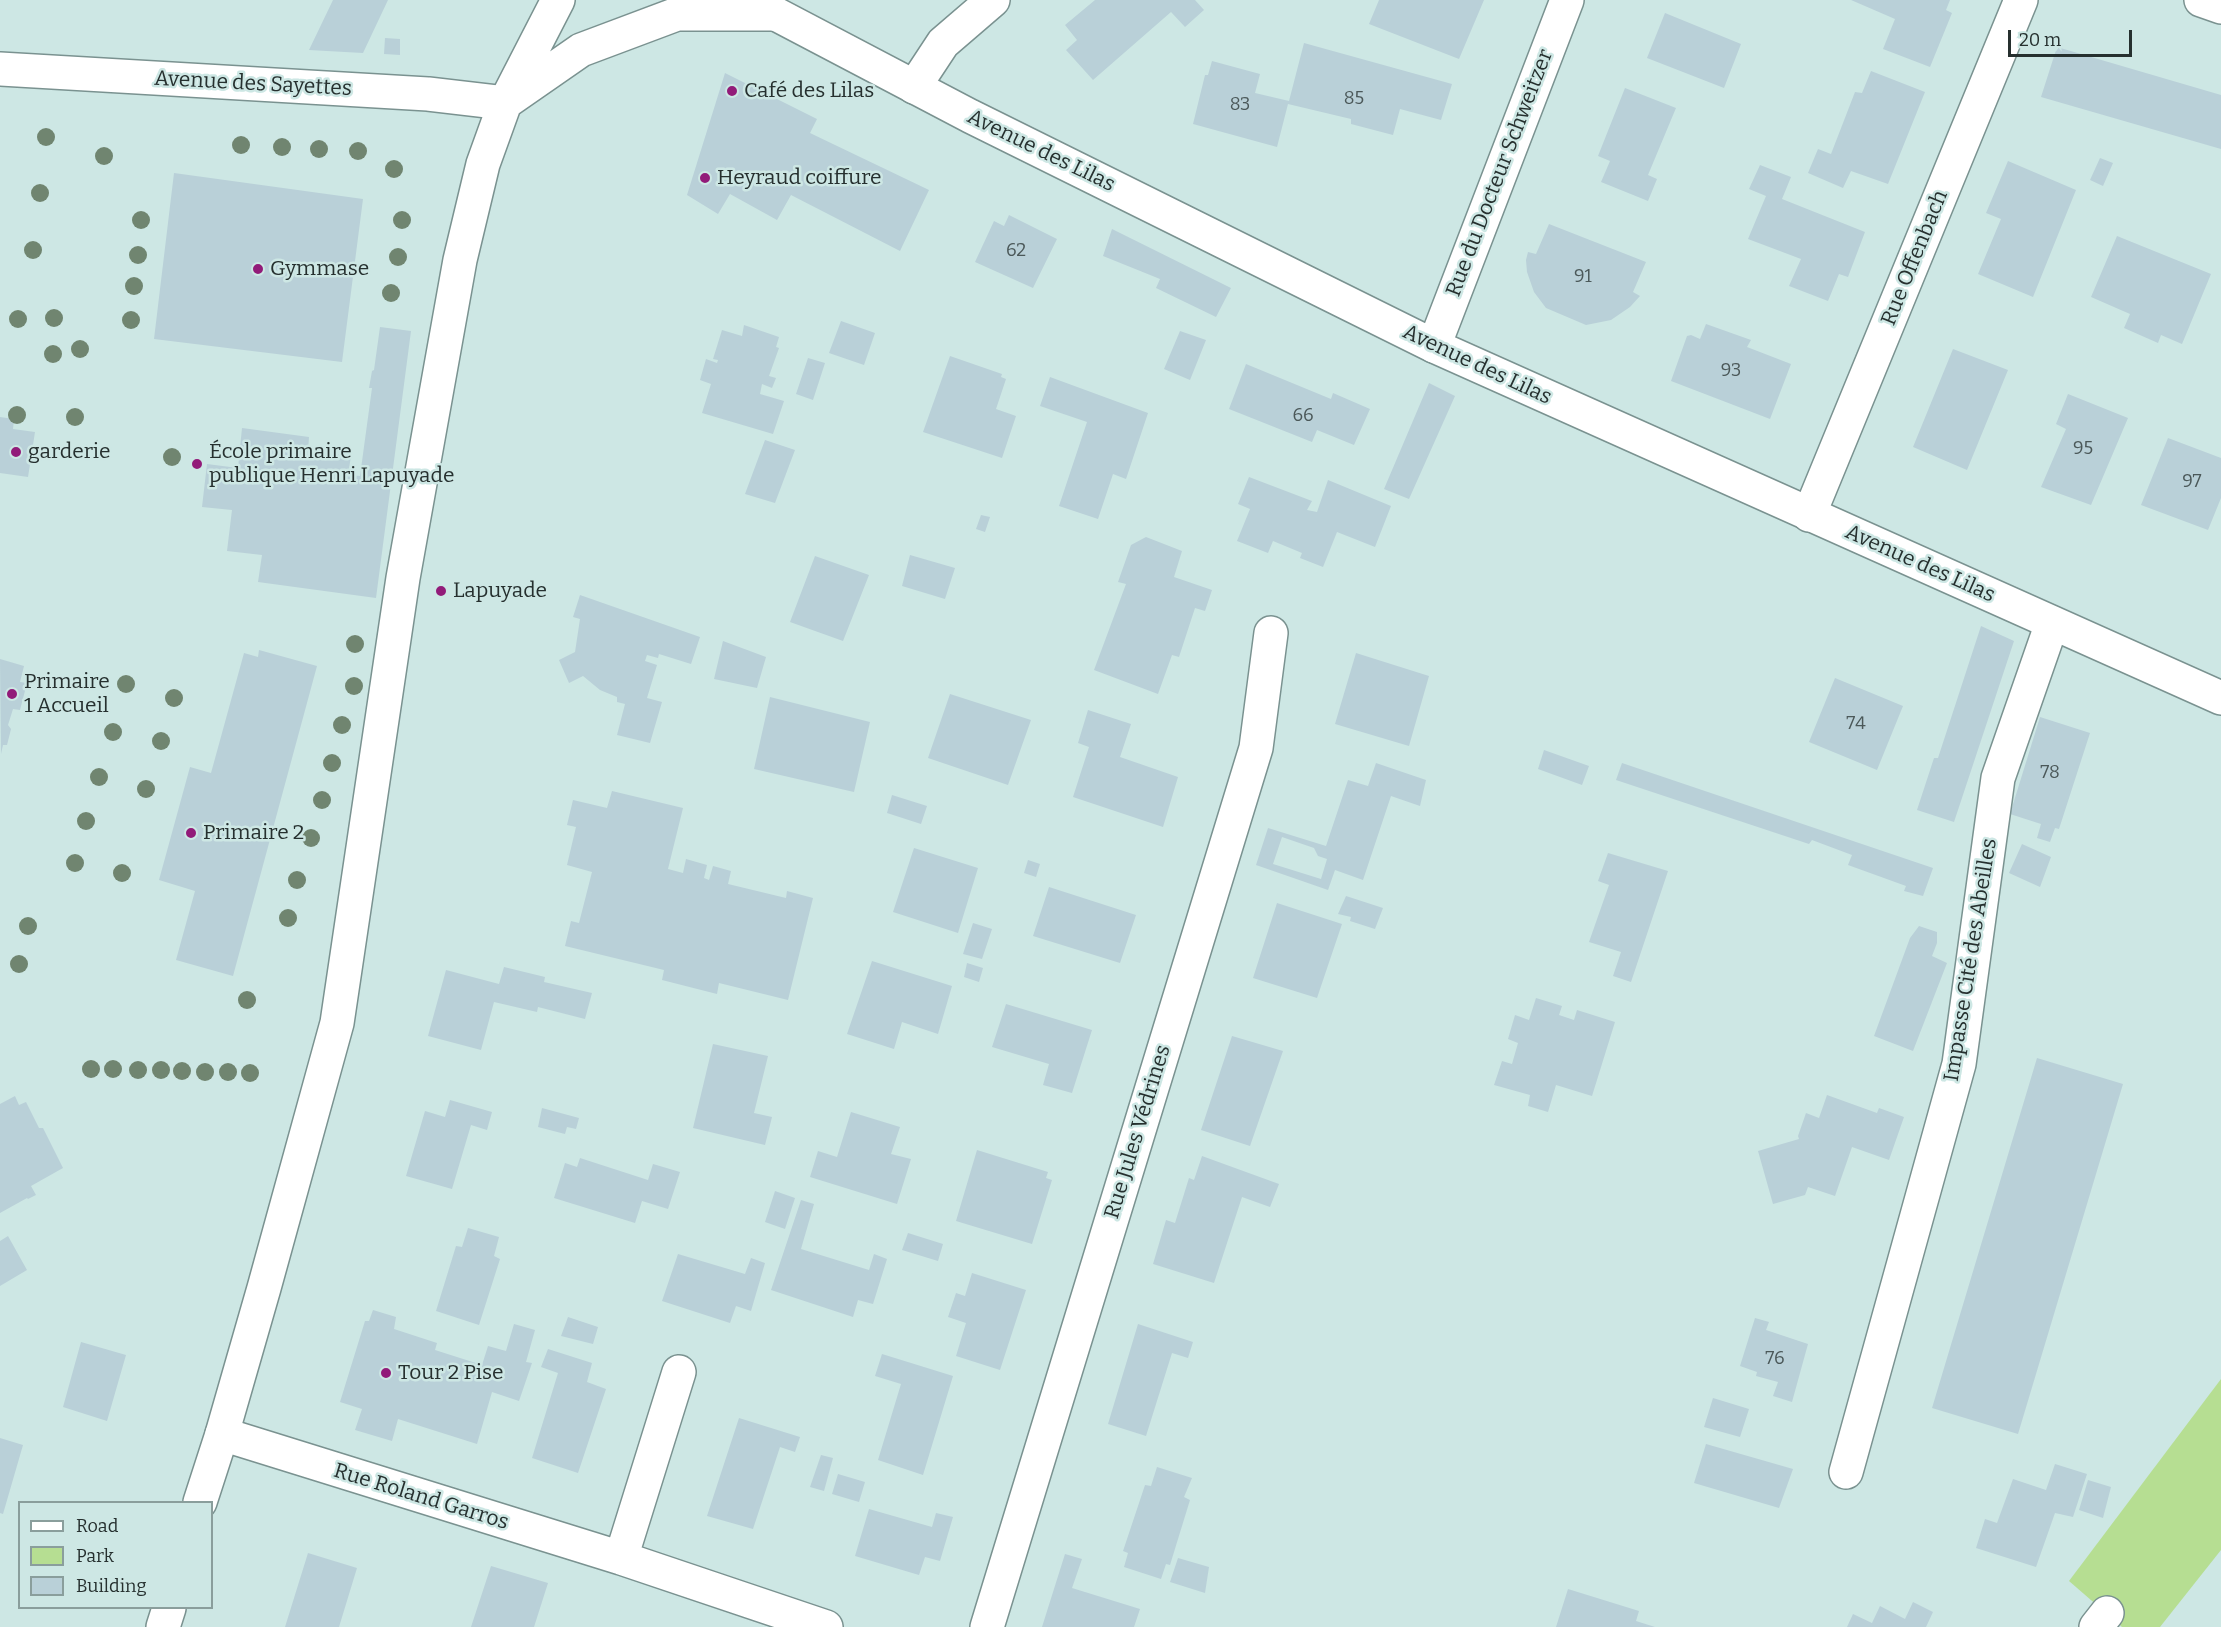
<!DOCTYPE html>
<html>
<head>
<meta charset="utf-8">
<style>
  body { margin:0 }
  #map { position:relative; width:2221px; height:1627px; overflow:hidden; background:#cde7e4; font-family:Bitter,serif }
  canvas { display:block }
  .legend { position:absolute; left:18px; top:1501px; width:195px; height:108px; box-sizing:border-box; background:#cde7e4; border:2px solid #8a9e9c; margin:0; padding:8px 10px; list-style:none; font-size:18px; color:#26302f }
  .legend li { display:flex; align-items:center; gap:12px; height:30px }
  .legend b { width:30px; border:2px solid #8a9e9c }
  .scale { position:absolute; left:2008px; top:30px; width:124px; height:27px; box-sizing:border-box; border:3px solid #26302f; border-top:0; padding-left:8px; font-size:18px; line-height:21px; white-space:nowrap; color:#26302f; -webkit-text-stroke:4px #cde7e4; paint-order:stroke }
</style>
</head>
<body>
<div id="map">
<canvas width="2221" height="1627"></canvas>
<ul class="legend">
<li><b style="height:8px;background:#fff"></b>Road</li>
<li><b style="height:16px;background:#b6de92"></b>Park</li>
<li><b style="height:16px;background:#b9d0d8"></b>Building</li>
</ul>
<div class="scale">20 m</div>
</div>
<script>
const ctx = document.querySelector('canvas').getContext('2d');
ctx.lineJoin = 'round';
function fill(path, color) { ctx.fillStyle = color; ctx.fill(path, 'evenodd'); }
const shape = rows => new Path2D(rows.map(r => 'M' + r).join(''));
function stroke(path, color, width, dash) { ctx.strokeStyle = color; ctx.lineWidth = width; ctx.lineCap = dash ? 'butt' : 'round'; ctx.setLineDash(dash || []); ctx.stroke(path); }
function write(font, color, halo, rows, align = 'center') {
  ctx.font = font + ' Bitter,serif'; ctx.lineWidth = 5; ctx.setLineDash([]); ctx.textBaseline = 'middle'; ctx.strokeStyle = halo; ctx.fillStyle = color; for (const [text, x, y, turn = 0] of rows) {
    ctx.save(); ctx.translate(x, y); ctx.rotate((+turn || 0) * Math.PI / 180); ctx.textAlign = isNaN(turn) ? turn : align; if (halo) ctx.strokeText(text, 0, 0); ctx.fillText(text, 0, 0); ctx.restore();
  }
}
const green = shape([
  [2221,1379,2221,1550,2160,1627,2122,1627,2069,1581]
]);
const building = shape([
  [333,0,388,0,363,53,309,50],
  [1095,0,1195,0,1204,10,1185,27,1171,12,1093,80,1066,50,1077,40,1065,25],
  [1379,0,1484,0,1459,59,1369,24],
  [1851,0,1950,0,1946,10,1952,13,1930,67,1883,49,1895,19],
  [1665,13,1741,44,1724,88,1647,58],
  [385,38,400,39,400,55,384,54],
  [1304,43,1452,84,1441,120,1400,109,1393,135,1351,124,1351,119,1288,104,1277,147,1193,124,1205,75,1208,75,1212,61,1260,74,1255,93,1289,101],
  [2057,47,2221,95,2221,149,2041,97],
  [1871,71,1925,92,1888,184,1851,171,1843,188,1808,173,1818,149,1831,154,1855,92,1862,93],
  [725,73,817,119,810,133,929,190,900,251,791,195,777,220,730,194,718,214,687,195],
  [1625,88,1676,108,1648,175,1657,179,1648,201,1601,182,1610,161,1598,156],
  [2100,158,2113,163,2103,186,2090,180],
  [2008,161,2076,190,2033,297,1978,274,2001,219,1986,213],
  [1760,165,1791,177,1782,199,1865,232,1848,277,1839,274,1828,301,1789,286,1801,259,1748,239,1766,196,1749,189],
  [174,173,363,199,342,362,154,339],
  [1009,215,1057,239,1033,288,975,262,994,221,1004,226],
  [1549,224,1646,262,1633,292,1640,296,1630,307,1611,320,1586,325,1546,308,1534,292,1527,272,1526,260,1528,252,1536,254],
  [1112,229,1231,288,1216,317,1156,288,1160,279,1103,256],
  [2117,236,2211,274,2182,344,2161,335,2158,343,2124,328,2130,314,2091,297],
  [841,321,875,333,864,365,829,353],
  [1706,324,1751,340,1747,347,1791,364,1770,419,1671,381,1687,336,1691,335,1700,339],
  [744,325,779,337,776,347,779,348,769,376,776,378,772,388,762,384,760,394,784,401,773,434,702,413,711,384,700,380,706,359,717,363,718,360,713,359,722,330,742,336],
  [380,327,411,331,376,598,258,582,262,555,227,551,232,510,202,507,207,464,238,468,242,428,309,437,308,451,351,456,348,475,360,476,372,388,369,388,372,371,374,370],
  [1180,331,1206,340,1190,380,1164,369],
  [1953,349,2008,370,1967,470,1913,447],
  [950,356,1002,374,1001,377,1006,379,996,409,1016,416,1002,458,923,432],
  [808,358,825,363,813,400,796,394],
  [1246,364,1331,399,1333,393,1370,409,1354,445,1317,430,1312,442,1229,409],
  [1050,377,1148,413,1126,479,1113,474,1098,519,1059,506,1087,422,1040,406],
  [1429,383,1455,396,1409,499,1384,489],
  [2068,394,2128,418,2091,505,2041,487,2066,429,2056,424],
  [0,417,14,419,13,429,35,432,28,477,0,473],
  [2168,438,2221,458,2221,498,2208,530,2141,505],
  [765,440,795,450,775,503,745,494],
  [1249,477,1312,501,1307,510,1317,512,1328,480,1391,506,1375,547,1337,532,1323,567,1300,558,1302,553,1273,541,1268,553,1237,541,1250,509,1238,504],
  [981,515,990,517,985,532,976,529],
  [1146,537,1182,551,1174,577,1212,590,1205,611,1195,608,1179,657,1172,655,1158,694,1094,670,1126,584,1118,582,1131,545],
  [910,555,955,568,945,599,902,586],
  [815,556,869,575,843,641,790,622],
  [580,595,700,637,691,664,659,654,658,658,647,655,645,661,657,665,647,698,662,702,650,743,617,735,625,704,617,702,617,697,600,690,583,676,569,683,559,660,575,652,580,619,573,617],
  [1981,626,2014,641,1954,822,1917,810,1934,758,1938,758],
  [723,641,766,657,757,688,714,679],
  [259,650,317,666,233,976,176,960,195,891,159,880,190,767,211,773,244,653,258,657],
  [1356,653,1429,676,1409,746,1335,724],
  [0,659,24,666,20,682,27,683,20,710,13,709,8,725,11,729,7,745,3,745,1,754],
  [1835,678,1903,706,1877,770,1809,742],
  [950,694,1031,720,1008,785,928,758],
  [770,697,870,722,854,792,754,769],
  [1088,710,1131,724,1120,757,1178,777,1163,827,1073,797,1089,747,1078,743],
  [2040,717,2090,733,2059,829,2055,828,2050,842,2037,838,2041,824,2010,814],
  [1544,750,1589,766,1582,785,1538,769],
  [1376,763,1426,780,1420,806,1391,796,1363,880,1335,870,1328,890,1256,865,1268,828,1326,846,1348,780,1368,786],
  [1282,837,1314,848,1318,856,1327,859,1321,879,1273,864],
  [1622,763,1933,868,1923,896,1904,891,1906,886,1848,865,1852,855,1812,840,1809,844,1616,780],
  [612,791,683,808,668,869,683,873,686,859,707,865,704,878,709,880,713,866,731,871,728,884,786,898,787,891,813,898,788,1000,719,983,717,994,662,980,664,970,565,946,571,921,579,923,592,872,567,865,576,827,567,825,573,800,607,808],
  [892,795,927,806,921,824,887,813],
  [2022,844,2051,857,2040,887,2009,873],
  [914,848,978,868,958,933,893,912],
  [1608,853,1668,871,1631,982,1613,976,1621,952,1589,942,1609,885,1598,881],
  [1028,860,1040,864,1036,877,1024,873],
  [1049,887,1136,915,1120,963,1033,936],
  [1346,896,1383,908,1375,929,1350,921,1351,917,1338,914],
  [1277,903,1342,924,1317,998,1253,978],
  [973,923,992,929,982,959,963,954],
  [1919,926,1937,932,1937,943,1932,956,1947,963,1913,1051,1874,1036,1910,938],
  [872,961,952,986,938,1034,902,1022,894,1049,847,1034],
  [967,963,983,968,979,982,964,977],
  [504,967,545,977,544,982,592,993,585,1019,538,1007,537,1012,494,1002,481,1050,428,1036,446,970,499,984],
  [1536,998,1562,1006,1559,1015,1574,1020,1577,1010,1615,1022,1592,1096,1556,1085,1548,1112,1528,1106,1530,1095,1494,1085,1502,1061,1512,1064,1518,1043,1508,1039,1515,1015,1529,1020],
  [1006,1004,1092,1030,1072,1093,1043,1085,1049,1064,992,1047],
  [1232,1036,1283,1051,1250,1146,1201,1130],
  [713,1044,768,1056,754,1113,772,1117,765,1145,693,1128],
  [2037,1058,2123,1084,2018,1434,1932,1408],
  [1827,1095,1877,1113,1879,1108,1904,1117,1889,1160,1852,1147,1835,1196,1808,1187,1805,1195,1773,1204,1758,1151,1799,1139,1798,1136,1806,1113,1819,1118],
  [15,1096,19,1105,26,1102,39,1128,43,1128,63,1168,31,1186,36,1195,28,1199,27,1198,0,1213,0,1104],
  [450,1100,492,1112,487,1130,471,1125,452,1189,406,1176,425,1111,445,1117],
  [542,1108,579,1118,576,1129,567,1127,565,1134,538,1127],
  [851,1112,900,1127,891,1154,911,1159,897,1204,810,1177,818,1151,837,1157],
  [977,1150,1048,1172,1046,1178,1052,1180,1032,1244,956,1221],
  [1202,1156,1279,1184,1270,1207,1242,1197,1214,1283,1153,1264,1166,1220,1175,1223,1189,1178,1194,1180],
  [580,1158,648,1180,653,1164,680,1172,668,1209,642,1201,635,1223,554,1198,565,1163,577,1167],
  [775,1191,795,1198,785,1229,765,1222],
  [801,1200,814,1204,801,1249,869,1270,874,1254,887,1259,873,1304,858,1300,853,1317,771,1290],
  [468,1228,499,1237,494,1256,500,1259,479,1325,436,1311,456,1246,462,1247],
  [908,1233,943,1244,938,1261,902,1250],
  [8,1236,27,1270,0,1286,0,1241],
  [678,1254,745,1274,751,1258,765,1263,751,1311,736,1306,730,1323,662,1301],
  [972,1273,1026,1290,1000,1370,956,1356,966,1323,948,1317,956,1293,965,1296],
  [373,1310,396,1317,394,1329,437,1343,435,1350,482,1365,488,1346,506,1351,514,1324,535,1330,526,1362,532,1363,519,1401,492,1392,477,1444,398,1419,392,1441,355,1430,362,1409,340,1402,365,1321,369,1321],
  [568,1317,598,1327,593,1344,561,1336],
  [1755,1318,1769,1322,1766,1330,1808,1344,1792,1402,1773,1396,1778,1382,1756,1376,1757,1372,1740,1366],
  [1138,1324,1193,1342,1188,1358,1172,1353,1146,1436,1108,1424],
  [81,1342,126,1355,107,1421,63,1407],
  [548,1349,592,1363,587,1382,606,1389,578,1473,532,1458,558,1373,541,1367],
  [882,1354,953,1376,923,1475,878,1460,901,1384,875,1376],
  [1713,1398,1749,1409,1740,1437,1704,1427],
  [739,1418,800,1437,795,1452,780,1447,753,1529,707,1516],
  [0,1438,23,1445,3,1514,0,1513],
  [1706,1444,1793,1469,1779,1508,1694,1483],
  [821,1455,833,1458,824,1491,810,1487],
  [2055,1464,2087,1474,2073,1517,2055,1513,2036,1567,1976,1548,1985,1519,1997,1523,2013,1479,2046,1490],
  [1157,1467,1192,1478,1184,1497,1190,1500,1170,1565,1166,1564,1161,1579,1124,1567,1128,1553,1123,1551,1145,1485,1151,1486],
  [838,1474,865,1482,859,1502,832,1494],
  [2088,1480,2111,1487,2103,1518,2079,1510],
  [869,1509,932,1527,936,1513,953,1517,940,1561,925,1557,919,1575,855,1556],
  [308,1553,357,1568,339,1627,285,1627],
  [1065,1554,1082,1559,1072,1588,1140,1609,1134,1627,1042,1627],
  [1178,1558,1209,1567,1205,1593,1170,1582],
  [491,1566,548,1583,534,1627,471,1627],
  [1568,1589,1639,1611,1636,1621,1655,1627,1556,1627],
  [1913,1602,1933,1612,1926,1627,1847,1627,1853,1614,1872,1623,1880,1606,1905,1619]
]);
const minor = shape([
  [2201,0,2221,7],
  [0,69,428,94,505,103],
  [914,87,943,43,993,0],
  [1434,346,1567,0],
  [1809,515,2021,0],
  [222,1434,621,1558,826,1627],
  [1846,1472,1959,1064,1998,778,2052,623],
  [621,1558,679,1372],
  [987,1627,1256,748,1271,633],
  [2096,1627,2107,1613]
]);
const tertiary = shape([
  [751,1,970,116,1434,346,2221,698]
]);
const secondary = shape([
  [509,100,581,50,677,14,775,14],
  [200,1502,222,1434,264,1288,337,1023,403,578,460,260,483,164,505,103,558,0],
  [163,1627,169,1608]
]);
const trees = [
  [46,137],
  [241,145],
  [282,147],
  [319,149],
  [358,151],
  [104,156],
  [394,169],
  [40,193],
  [141,220],
  [402,220],
  [33,250],
  [138,255],
  [398,257],
  [134,286],
  [391,293],
  [54,318],
  [18,319],
  [131,320],
  [80,349],
  [53,354],
  [17,415],
  [75,417],
  [172,457],
  [355,644],
  [126,684],
  [354,686],
  [174,698],
  [342,725],
  [113,732],
  [161,741],
  [332,763],
  [99,777],
  [146,789],
  [322,800],
  [86,821],
  [311,838],
  [75,863],
  [122,873],
  [297,880],
  [288,918],
  [28,926],
  [19,964],
  [247,1000],
  [91,1069],
  [113,1069],
  [138,1070],
  [161,1070],
  [182,1071],
  [205,1072],
  [228,1072],
  [250,1073]
];
const markers = [
  [732,91,6,"#921b79"],
  [705,178,6,"#921b79"],
  [258,269,6,"#921b79"],
  [16,452,6,"#921b79"],
  [197,464,6,"#921b79"],
  [441,591,6,"#921b79"],
  [12,694,6,"#921b79"],
  [191,833,6,"#921b79"],
  [386,1373,6,"#921b79"]
];
const numberNames = [
  ["85",1354,99],
  ["83",1240,105],
  ["62",1016,251],
  ["91",1583,277],
  ["93",1731,371],
  ["66",1303,416],
  ["95",2083,449],
  ["97",2192,482],
  ["74",1856,724],
  ["78",2050,773],
  ["76",1775,1359]
];
const streetNames = [
  ["Avenue des Sayettes",253,84,3],
  ["Avenue des Lilas",1041,151,26],
  ["Rue du Docteur Schweitzer",1500,173,-69],
  ["Rue Offenbach",1915,258,-68],
  ["Avenue des Lilas",1477,365,25],
  ["Avenue des Lilas",1920,564,24],
  ["Impasse Cité des Abeilles",1971,960,-81],
  ["Rue Jules Védrines",1138,1132,-73],
  ["Rue Roland Garros",421,1497,17]
];
const poiNames = [
  ["Café des Lilas",744,91],
  ["Heyraud coiffure",717,178],
  ["Gymmase",270,269],
  ["garderie",28,452],
  ["École primaire",209,452],
  ["publique Henri Lapuyade",209,476],
  ["Lapuyade",453,591],
  ["Primaire",24,682],
  ["1 Accueil",24,706],
  ["Primaire 2",203,833],
  ["Tour 2 Pise",398,1373]
];
fill(green, '#b6de92');
fill(building, '#b9d0d8');
stroke(minor, '#7a9290', 36);
stroke(tertiary, '#7a9290', 36);
stroke(secondary, '#7a9290', 36);
stroke(minor, '#fff', 33);
stroke(tertiary, '#fff', 33);
stroke(secondary, '#fff', 33);
ctx.fillStyle = '#708570';
for (const [x, y] of trees) { ctx.beginPath(); ctx.arc(x, y, 9, 0, 2 * Math.PI); ctx.fill(); }
for (const [x, y, r, color] of markers) { const dot = new Path2D(); dot.arc(x, y, r, 0, 2 * Math.PI); ctx.fillStyle = color; ctx.fill(dot); stroke(dot, '#cde7e4', 2); }
write('18px', '#4b5859', null, numberNames);
write('21px', '#26302f', '#cde7e4', streetNames);
write('21px', '#26302f', '#cde7e4', poiNames, 'left');
</script>
</body>
</html>
